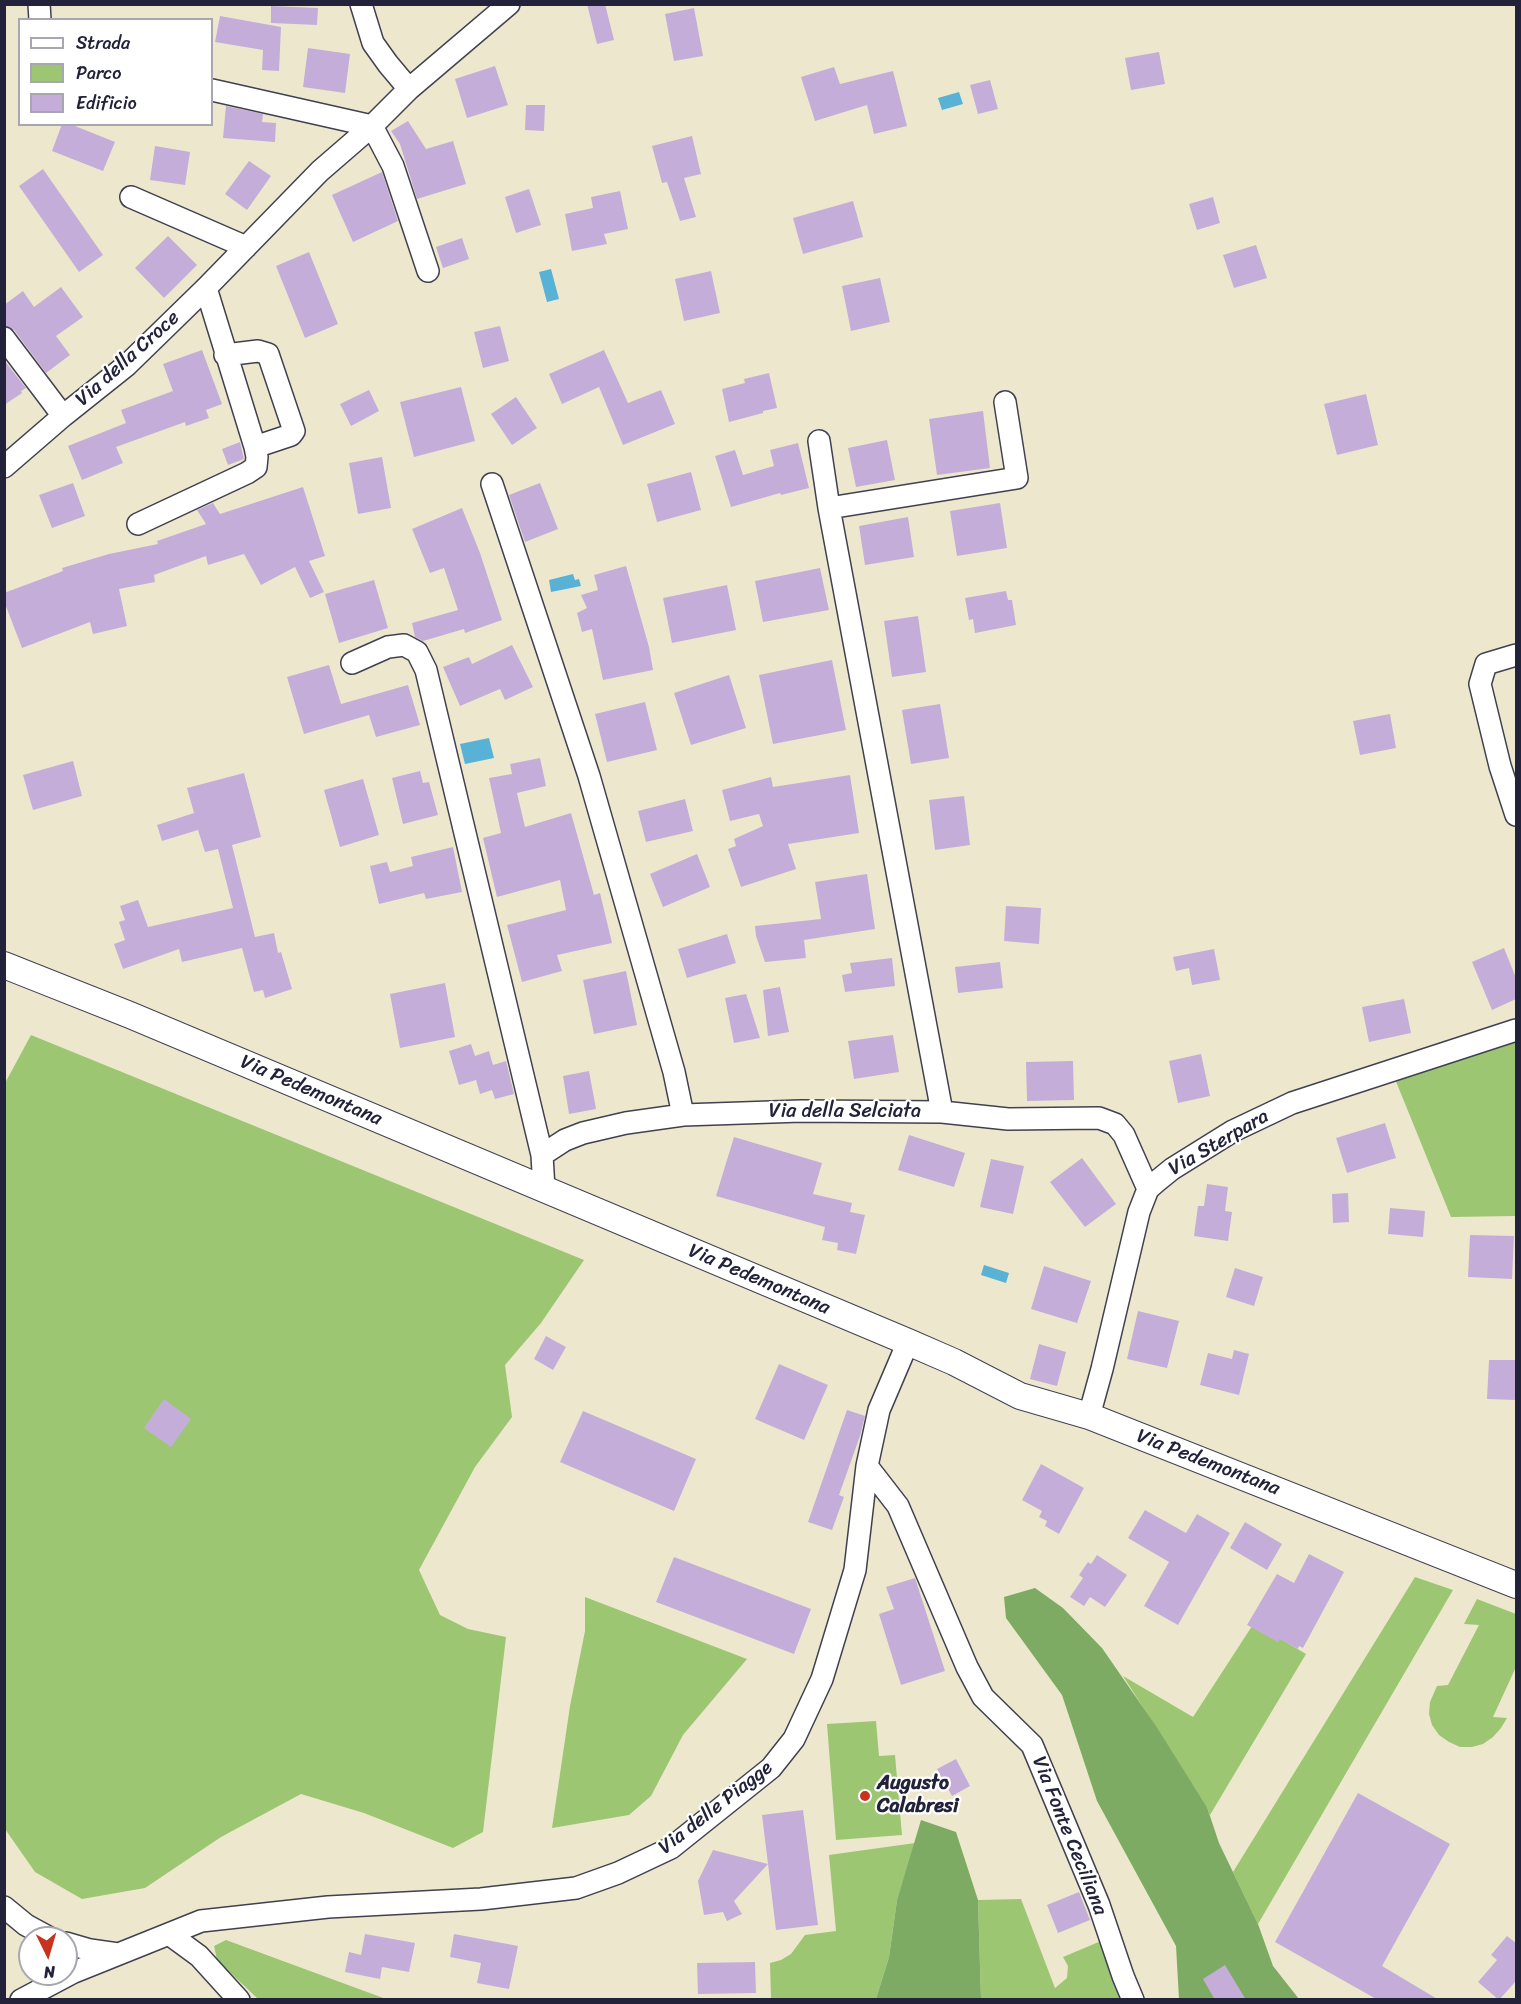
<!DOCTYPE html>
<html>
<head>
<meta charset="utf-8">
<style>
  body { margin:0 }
  #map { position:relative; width:1521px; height:2004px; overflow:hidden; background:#ede8cd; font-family:Sriracha,sans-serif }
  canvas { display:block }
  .frame { position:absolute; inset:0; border:6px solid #22223b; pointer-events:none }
  .legend { position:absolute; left:18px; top:18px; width:195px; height:108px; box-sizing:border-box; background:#fff; border:2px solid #a7a7b1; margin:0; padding:8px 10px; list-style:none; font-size:18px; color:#22223b }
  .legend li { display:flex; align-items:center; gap:12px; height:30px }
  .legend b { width:30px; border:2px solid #a7a7b1 }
  .north { position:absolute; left:18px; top:1926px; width:60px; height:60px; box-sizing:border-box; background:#fff; border:2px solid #a7a7b1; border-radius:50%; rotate:175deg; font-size:16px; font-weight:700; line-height:24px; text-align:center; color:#22223b }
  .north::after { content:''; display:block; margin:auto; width:21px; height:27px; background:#c8321e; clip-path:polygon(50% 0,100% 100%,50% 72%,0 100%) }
</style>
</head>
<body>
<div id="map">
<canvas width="1521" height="2004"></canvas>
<div class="frame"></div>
<ul class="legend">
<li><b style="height:8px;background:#fff"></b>Strada</li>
<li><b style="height:16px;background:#9dc672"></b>Parco</li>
<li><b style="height:16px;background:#c4aed9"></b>Edificio</li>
</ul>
<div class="north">N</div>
</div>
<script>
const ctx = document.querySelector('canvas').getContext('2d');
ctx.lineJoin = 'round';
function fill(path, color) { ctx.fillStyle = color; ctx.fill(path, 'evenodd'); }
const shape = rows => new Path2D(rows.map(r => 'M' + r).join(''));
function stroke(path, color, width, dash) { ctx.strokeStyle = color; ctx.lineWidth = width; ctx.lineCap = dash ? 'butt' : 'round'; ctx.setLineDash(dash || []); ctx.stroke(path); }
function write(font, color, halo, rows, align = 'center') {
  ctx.font = font + ' Sriracha,sans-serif'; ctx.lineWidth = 4.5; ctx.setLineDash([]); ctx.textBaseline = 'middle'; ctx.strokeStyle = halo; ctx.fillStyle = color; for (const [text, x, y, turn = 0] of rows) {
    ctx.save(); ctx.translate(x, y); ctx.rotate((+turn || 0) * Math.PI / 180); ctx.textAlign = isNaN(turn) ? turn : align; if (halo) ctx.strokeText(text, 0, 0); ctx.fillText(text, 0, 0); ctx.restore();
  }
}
const green = shape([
  [31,1035,584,1260,541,1323,505,1365,512,1417,475,1467,419,1570,440,1615,468,1629,506,1637,483,1832,453,1848,364,1813,301,1794,221,1837,145,1888,82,1899,35,1872,5,1829,4,1085],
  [1516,1038,1516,1216,1451,1217,1395,1079],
  [1415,1577,1453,1590,1258,1924,1233,1872],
  [585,1597,747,1659,683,1735,651,1796,629,1815,552,1828,570,1706,585,1631],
  [1477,1599,1516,1614,1516,1667,1493,1717,1507,1718,1501,1728,1493,1737,1483,1744,1472,1747,1460,1747,1449,1742,1439,1735,1432,1725,1429,1714,1430,1702,1437,1686,1448,1685,1479,1625,1464,1624],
  [1254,1623,1306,1654,1210,1815,1207,1807,1123,1676,1193,1717],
  [876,1721,879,1756,895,1755,902,1835,836,1840,827,1724],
  [915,1843,897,1900,889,1957,876,1999,771,1999,770,1963,781,1960,791,1954,805,1935,836,1931,829,1855],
  [1021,1899,1055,1988,1067,1978,1068,1966,1063,1957,1101,1941,1121,1999,981,1999,978,1900],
  [226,1940,386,1999,258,1999,217,1960,214,1946]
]);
const forest = shape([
  [1035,1588,1063,1608,1102,1648,1156,1726,1207,1807,1219,1843,1258,1924,1273,1966,1299,1999,1179,1999,1176,1946,1097,1801,1062,1695,1006,1618,1004,1597],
  [921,1820,956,1832,978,1900,981,1999,876,1999,889,1957,897,1900]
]);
const water = shape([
  [959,92,963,104,942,110,938,98],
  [551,269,559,299,547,302,539,272],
  [573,574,575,580,579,579,581,586,551,592,549,580],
  [489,738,494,758,465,764,460,744],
  [984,1265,1009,1273,1006,1283,981,1275]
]);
const building = shape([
  [587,4,605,4,614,40,597,44],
  [271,6,318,8,317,25,271,23],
  [694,8,703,56,674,61,665,14],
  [220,16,281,27,279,71,262,70,263,50,215,42],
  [308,48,350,54,345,93,303,87],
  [1159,52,1165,84,1131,90,1125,58],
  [495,66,508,105,467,118,455,79],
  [834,67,840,84,893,71,907,126,874,134,867,105,815,121,801,77],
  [990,80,998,109,978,114,970,85],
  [526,105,545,105,544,131,525,130],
  [226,106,263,114,262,122,276,123,275,142,223,138],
  [408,121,426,149,453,141,466,184,417,199,400,144,391,131],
  [62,124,70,124,115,142,103,171,52,151],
  [692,136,701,174,684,178,696,217,680,221,667,182,662,183,652,146],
  [155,146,190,152,185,185,150,180],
  [249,161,271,176,247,210,225,194],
  [43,169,103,255,79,272,19,186],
  [382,172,398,221,353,242,332,195],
  [529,189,541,225,516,233,505,197],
  [620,191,628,229,604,234,607,244,572,251,565,214,593,208,591,197],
  [1213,197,1220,223,1197,230,1189,204],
  [853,201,863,237,803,254,793,218],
  [168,236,197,265,164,298,135,268],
  [462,238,469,259,443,268,436,247],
  [1256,245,1267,278,1234,288,1223,255],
  [309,252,338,324,305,338,276,266],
  [711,271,720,313,684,321,675,279],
  [880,278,890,322,851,331,842,286],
  [61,287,83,317,56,336,70,355,46,373,14,330,4,326,4,305,23,291,34,307],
  [500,326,509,361,483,368,474,332],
  [202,350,222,404,206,410,209,418,186,426,185,422,116,447,123,463,82,480,68,446,126,423,121,410,173,391,163,364],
  [604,350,628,403,661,390,675,424,623,445,599,387,562,404,549,374],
  [4,360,26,388,21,391,22,393,4,405],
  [769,373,777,408,763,411,763,413,729,422,722,389,745,383,744,379],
  [461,387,475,441,414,457,400,402],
  [369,390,379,411,351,426,340,404],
  [1366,394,1378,445,1337,455,1324,404],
  [516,397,537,428,512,445,491,414],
  [983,411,990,468,937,475,929,419],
  [887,440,895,480,856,487,848,448],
  [240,442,244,459,228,465,222,449],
  [798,443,809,488,781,495,780,493,731,507,715,456,735,450,743,475,774,466,770,450],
  [382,457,391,508,358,514,349,463],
  [691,472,701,510,657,522,647,484],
  [73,483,85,516,52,528,39,495],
  [540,483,558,529,525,542,509,495],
  [303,487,325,556,309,561,324,592,310,598,295,567,261,585,244,554,208,565,206,556,154,575,155,582,119,589,127,626,93,634,90,622,22,648,4,601,4,593,63,571,62,568,109,554,158,544,157,541,206,524,197,510,213,503,220,514],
  [1000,503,1007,548,957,556,950,511],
  [462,508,480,553,502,620,465,633,464,629,423,641,415,637,412,623,458,610,444,568,430,573,412,529],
  [908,517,914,557,865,565,859,526],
  [626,566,649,647,653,670,603,680,592,629,582,632,577,613,587,608,581,595,598,590,594,575],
  [820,568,829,610,763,622,755,581],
  [374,580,388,628,339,643,325,594],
  [727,585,736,630,672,643,663,598],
  [1006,591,1008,600,1012,600,1016,625,975,633,973,619,969,620,965,598],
  [918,616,926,672,892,677,884,621],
  [512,645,533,687,505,700,500,689,460,706,443,667,469,657,472,664],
  [832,660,846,730,773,744,759,675],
  [329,665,341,704,408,685,420,725,376,737,369,715,304,734,287,677],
  [729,675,746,728,691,745,674,693],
  [645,702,657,750,607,762,595,714],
  [940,704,949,758,911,764,902,710],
  [1390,714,1396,748,1360,755,1353,721],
  [540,758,546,786,517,793,525,827,571,813,594,895,600,893,612,943,557,955,562,971,522,982,507,925,566,910,560,880,497,897,483,838,501,833,489,778,512,774,510,764],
  [73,761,82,796,33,810,23,775],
  [420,771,423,783,429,782,438,815,403,824,392,778],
  [244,773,261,837,232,845,255,937,274,933,278,953,281,952,292,989,265,998,263,990,254,992,242,948,182,962,179,949,123,969,114,944,125,940,119,922,125,920,120,906,138,900,148,927,233,908,218,849,205,852,198,830,162,841,157,825,194,813,187,788],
  [850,775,859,833,788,844,796,869,741,887,728,849,736,846,734,839,763,826,759,814,730,821,722,790,771,777,773,787],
  [363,779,379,835,340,847,324,790],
  [964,796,970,845,935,850,929,800],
  [685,799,693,831,646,842,638,811],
  [453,847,462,892,426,899,424,893,379,904,370,866,387,862,390,872,413,866,411,857],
  [697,854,710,887,663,907,650,874],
  [867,874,875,929,804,940,806,958,765,962,756,936,755,926,821,919,815,882],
  [1006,906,1041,908,1039,944,1004,941],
  [727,934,736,963,687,978,678,949],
  [1504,948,1516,978,1516,999,1492,1010,1472,962],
  [1214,949,1220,980,1192,985,1189,968,1176,971,1173,957],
  [892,958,895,986,845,992,842,975,852,973,850,963],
  [1000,962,1003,988,958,993,955,967],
  [626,971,637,1025,594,1034,583,980],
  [445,983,455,1037,400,1048,390,994],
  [780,987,789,1032,768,1036,763,990],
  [746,994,760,1038,734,1043,725,998],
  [1404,999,1411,1033,1369,1042,1362,1007],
  [893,1035,899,1072,854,1079,848,1041],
  [471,1044,475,1056,489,1051,493,1065,506,1061,514,1094,495,1099,492,1090,480,1094,476,1080,459,1085,449,1051],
  [1201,1054,1210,1096,1178,1103,1169,1061],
  [1073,1061,1074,1100,1027,1101,1026,1062],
  [589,1071,596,1109,569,1114,563,1076],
  [1385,1123,1396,1158,1347,1173,1336,1138],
  [909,1135,965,1153,954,1187,898,1170],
  [734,1137,822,1163,813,1194,852,1203,850,1212,865,1215,856,1254,837,1250,838,1243,822,1240,825,1227,716,1196],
  [1082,1158,1116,1204,1085,1227,1050,1182],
  [991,1159,1024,1166,1013,1214,980,1207],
  [1207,1184,1228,1187,1225,1211,1232,1212,1228,1241,1194,1236,1198,1206,1204,1206],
  [1348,1193,1349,1222,1333,1223,1332,1194],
  [1390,1208,1425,1211,1423,1237,1388,1234],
  [1470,1235,1514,1236,1512,1279,1468,1277],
  [1044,1266,1091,1281,1077,1323,1031,1309],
  [1235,1268,1263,1277,1254,1306,1226,1297],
  [1138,1311,1179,1321,1167,1368,1127,1359],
  [546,1336,566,1347,553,1370,534,1359],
  [1039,1344,1066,1352,1057,1386,1030,1379],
  [1234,1350,1249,1354,1239,1395,1200,1385,1208,1353,1232,1359],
  [1489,1360,1516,1360,1516,1400,1487,1399],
  [779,1364,828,1385,804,1440,755,1419],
  [164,1399,191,1419,171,1447,144,1428],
  [847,1410,865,1416,860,1436,839,1495,844,1497,832,1530,808,1522],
  [583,1411,696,1459,674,1511,560,1462],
  [1041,1464,1084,1488,1059,1534,1045,1526,1047,1521,1039,1517,1042,1511,1022,1500],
  [1145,1510,1186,1533,1197,1514,1230,1533,1178,1625,1144,1606,1169,1562,1128,1538],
  [1245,1522,1282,1544,1267,1570,1230,1548],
  [1309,1554,1344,1572,1303,1648,1299,1646,1298,1649,1280,1639,1278,1642,1247,1625,1277,1574,1294,1583],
  [1097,1555,1127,1575,1105,1607,1090,1597,1084,1606,1070,1597,1083,1578,1079,1575,1088,1562,1091,1564],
  [674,1557,811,1609,794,1654,656,1602],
  [915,1578,945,1671,901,1685,879,1614,894,1609,886,1587],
  [956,1759,970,1786,952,1796,937,1769],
  [1358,1793,1450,1844,1382,1966,1439,2000,1378,2000,1275,1942],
  [803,1810,818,1925,776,1930,768,1864,734,1901,742,1914,727,1921,723,1912,704,1915,698,1881,713,1850,768,1864,762,1815],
  [1079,1892,1090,1920,1058,1933,1047,1905],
  [365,1934,415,1943,409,1972,382,1967,380,1979,345,1972,349,1952,361,1955],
  [454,1934,518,1946,509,1989,477,1983,481,1963,450,1957],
  [1507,1936,1516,1943,1516,1981,1499,2000,1478,1982,1497,1960,1491,1955],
  [755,1962,756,1993,698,1994,697,1963],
  [1225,1965,1246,2000,1215,2000,1203,1979]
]);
const minor = shape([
  [39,4,40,20],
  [361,4,373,43,388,64,409,89],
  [212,90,372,126,393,166,428,271],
  [131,197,246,247],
  [4,338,63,416],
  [225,355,258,351,268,354,294,431,291,435,255,447],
  [819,441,829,508,942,1112],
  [4,467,63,416,127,365,206,288,320,171,372,126,409,89,509,4],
  [492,484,589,776,674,1072,683,1115],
  [829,508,1017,478,1005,402],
  [138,524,247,473,256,467,257,457,255,447,206,288],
  [1516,655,1486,664,1480,684,1500,766,1516,815],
  [352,663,388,647,404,645,417,652,426,670,542,1155],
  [544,1189,542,1155,565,1140,583,1133,626,1123,683,1115,801,1111,942,1112,1008,1119,1099,1118,1115,1124,1124,1135,1148,1189],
  [1089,1416,1102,1369,1139,1212,1148,1189,1156,1182,1172,1169,1233,1131,1292,1103,1516,1030],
  [867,1466,898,1506,967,1667,983,1697,1032,1745,1099,1905,1123,1976,1133,2000],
  [4,1907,26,1925,50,1938],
  [169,1934,199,1956,239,2000],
  [66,1943,90,1950,118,1954],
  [21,2000,74,1972,201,1921,328,1907,481,1899,576,1888,618,1873,671,1848,771,1768,794,1739,822,1679,855,1570,867,1466,879,1410,908,1342]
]);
const tertiary = shape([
  [4,965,130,1015,908,1342,954,1362,1020,1396,1089,1416,1516,1585]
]);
const markers = [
  [865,1796,6,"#c8321e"]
];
const streetNames = [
  ["Via della Croce",128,359,-42],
  ["Via Pedemontana",311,1091,23],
  ["Via della Selciata",845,1112],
  ["Via Sterpara",1219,1143,-30],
  ["Via Pedemontana",759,1280,23],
  ["Via Pedemontana",1208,1463,21],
  ["Via delle Piagge",716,1808,-38],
  ["Via Fonte Ceciliana",1069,1836,68]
];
const poiNames = [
  ["Augusto",877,1784],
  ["Calabresi",877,1807]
];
fill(green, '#9dc672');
fill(forest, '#7eab64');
fill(water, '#57b2d5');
fill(building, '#c4aed9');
stroke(minor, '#404051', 24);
stroke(tertiary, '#404051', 28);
stroke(minor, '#fff', 21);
stroke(tertiary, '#fff', 26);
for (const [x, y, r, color] of markers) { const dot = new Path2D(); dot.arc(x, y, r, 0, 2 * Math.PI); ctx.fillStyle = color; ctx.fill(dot); stroke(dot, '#fff', 2); }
write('20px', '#22223b', '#fff', streetNames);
write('bold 20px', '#22223b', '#fff', poiNames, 'left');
</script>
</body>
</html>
